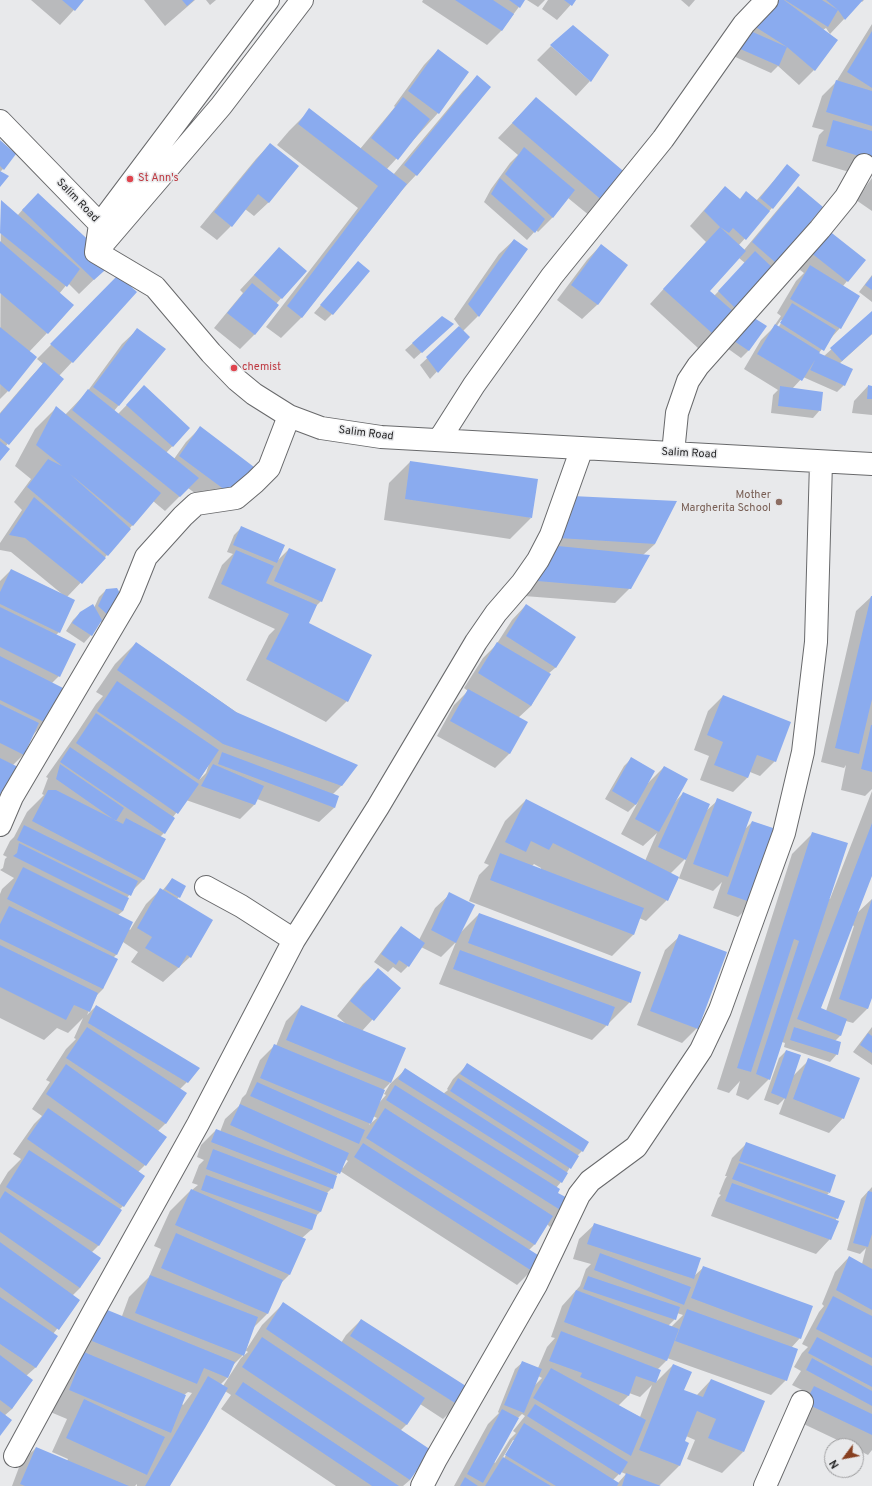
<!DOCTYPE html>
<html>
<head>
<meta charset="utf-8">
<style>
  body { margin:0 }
  #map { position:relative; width:872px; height:1486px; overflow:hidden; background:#e8e9eb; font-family:Overpass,sans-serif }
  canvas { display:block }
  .north { position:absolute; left:824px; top:1438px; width:40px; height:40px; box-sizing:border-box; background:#e8e9eb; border:1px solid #9b9b9d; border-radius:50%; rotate:238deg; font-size:11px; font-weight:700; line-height:16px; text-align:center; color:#272728 }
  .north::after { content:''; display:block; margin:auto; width:14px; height:18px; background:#873f20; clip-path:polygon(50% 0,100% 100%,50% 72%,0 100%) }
</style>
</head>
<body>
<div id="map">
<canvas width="872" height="1486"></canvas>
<div class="north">N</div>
</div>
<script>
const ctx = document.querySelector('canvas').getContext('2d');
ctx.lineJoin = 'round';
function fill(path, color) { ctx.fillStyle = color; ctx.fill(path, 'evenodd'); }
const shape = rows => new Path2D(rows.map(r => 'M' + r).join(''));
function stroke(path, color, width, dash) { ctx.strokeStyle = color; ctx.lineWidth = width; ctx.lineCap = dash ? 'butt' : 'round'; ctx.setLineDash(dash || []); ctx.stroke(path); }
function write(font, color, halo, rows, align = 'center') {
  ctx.font = font + ' Overpass,sans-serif'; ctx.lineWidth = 3; ctx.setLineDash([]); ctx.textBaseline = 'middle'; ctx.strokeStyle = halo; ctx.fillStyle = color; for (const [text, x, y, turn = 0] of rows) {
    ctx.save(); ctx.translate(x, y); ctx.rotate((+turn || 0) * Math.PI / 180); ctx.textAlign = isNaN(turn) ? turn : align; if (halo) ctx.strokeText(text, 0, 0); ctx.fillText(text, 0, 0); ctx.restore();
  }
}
const shadow = shape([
  [31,0,83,0,60,25],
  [144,0,195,0,165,26],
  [206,0,216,0,210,5],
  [423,0,524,0,501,31,487,45,422,2],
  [527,0,545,0,538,7],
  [548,0,575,0,557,20,542,9],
  [681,0,695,0,689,7],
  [770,0,864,0,862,2,861,1,830,34,826,28,823,30,836,40,814,70,799,85,778,66,771,73,731,55],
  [872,24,872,155,856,174,812,161,819,135,824,130,812,127,822,96,836,82],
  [551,46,590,81,576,96,537,60],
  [438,50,438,113,386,170,393,175,463,91,477,77,490,87,416,175,402,190,302,317,281,338,266,327,358,208,277,145,289,131,310,110,360,149,395,107,394,106,424,65],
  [536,98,626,175,590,216,568,198,552,218,538,232,536,230,527,240,484,202,491,189,510,163,518,155,498,138],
  [0,141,3,169,0,172,0,186],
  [270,144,269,202,254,216,245,209,231,226,217,240,200,227,256,159],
  [787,166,772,208,739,245,744,250,784,202,798,188,776,263,698,348,650,304,706,242,690,226,711,202,725,187,740,199,756,201],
  [739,258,745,263,714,296,709,291],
  [872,178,872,211,856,200],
  [1,201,17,216,24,208,111,263,79,294,68,283,59,294,47,333,29,352,8,391,0,399],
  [514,240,527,249,478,316,463,331,469,337,430,379,420,365,460,327,454,319,499,254],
  [601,245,627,265,597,305,582,319,557,300,587,260],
  [813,245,864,260,843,286,840,328,831,338,818,354,823,357,872,312,872,334,839,364,844,385,837,392,803,377,792,389,820,410,813,418,771,413,773,395,778,390,744,369,761,340,772,329,781,316,777,313,796,281,804,273,796,267],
  [781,320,783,320,778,328,776,327],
  [279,248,305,271,276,304,278,306,254,335,240,349,214,328,243,293,240,290],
  [351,270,332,314,325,321,314,313],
  [872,275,872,302,859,292],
  [118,277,72,362,59,376,6,446,0,460,0,413,30,378,43,364,37,359],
  [442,317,445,331,414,359,405,350],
  [751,317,765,327,748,351,741,358,727,348],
  [137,330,164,349,114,411,118,414,144,387,189,428,166,453,174,459,186,442,200,428,253,468,218,510,188,488,165,511,153,501,107,555,67,597,59,632,56,635,59,676,51,684,45,722,33,735,23,755,12,766,0,793,0,581,11,570,62,594,11,552,0,550,0,543,22,510,14,502,31,479,15,466,35,429,56,408,65,415,87,392,122,344],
  [868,386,872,387,872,415,852,413,854,401],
  [410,462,531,518,510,539,384,520,389,483],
  [558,512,655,544,643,555,630,588,615,603,524,596],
  [241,528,277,561,289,549,321,601,314,608,308,623,347,701,326,722,246,680,269,635,275,629,208,598,222,565,233,554,227,552,234,535],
  [106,590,123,601,103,624,100,621,91,635,84,643,66,631,73,620,81,612,94,608,99,597],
  [871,597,872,597,872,789,865,796,841,790,846,765,844,768,821,762,856,611],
  [526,605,574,637,555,668,548,674,531,706,518,718,526,722,509,754,495,768,437,736,454,705,468,691,464,688,483,658,496,645,512,620],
  [136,643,342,785,333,794,338,796,334,808,319,822,257,799,254,805,240,819,186,800,173,817,164,833,160,837,164,840,143,880,132,891,127,898,123,911,118,915,130,930,146,904,160,890,162,891,172,879,179,897,177,899,190,957,163,982,131,962,138,952,123,942,116,955,113,958,103,989,97,995,87,1015,96,1006,187,1082,180,1089,166,1123,158,1131,145,1165,138,1172,123,1206,120,1209,121,1210,98,1246,92,1252,80,1288,72,1296,79,1301,53,1334,56,1336,35,1368,26,1376,12,1409,4,1416,0,1435,0,1185,8,1172,21,1159,13,1154,34,1124,42,1116,32,1109,50,1082,46,1080,66,1049,76,1039,74,1038,83,1018,68,1033,57,1028,44,1040,0,1018,0,894,2,889,14,878,0,870,3,868,5,859,7,857,3,855,10,841,14,837,27,812,44,795,42,794,48,778,46,777,77,733,96,704,103,696,96,692,115,664],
  [209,764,206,773,199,780],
  [723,696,775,761,760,776,750,772,747,778,733,792,700,780,709,756,694,750,708,711],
  [631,759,648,783,664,767,675,802,683,793,706,811,718,800,745,829,752,822,752,903,738,917,713,908,722,882,713,891,678,878,667,900,646,921,639,918,633,935,612,956,469,901,479,875,489,865,484,863,505,821,526,800,645,861,657,833,643,846,621,834,638,802,628,812,605,799,624,766],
  [687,857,679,878,670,874],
  [534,864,541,868,541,870,532,866],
  [872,791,872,873,856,914,872,899,872,994,867,1009,853,1023,846,1021,840,1036,835,1041,837,1054,830,1062,784,1047,785,1043,782,1042,769,1079,748,1100,736,1095,740,1081,729,1093,717,1089,792,854,813,833,829,899,830,899],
  [852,925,854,926,826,1011,820,1009],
  [450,894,461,932,479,914,630,1002,592,1040,439,984,456,942,441,957,421,947,408,966,401,973,393,967,388,972,374,962,394,935,401,928,419,940,435,908],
  [680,936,697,1028,682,1043,637,1025,665,950],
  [378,970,400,989,362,1031,390,1083,383,1090,378,1104,386,1095,384,1094,390,1084,405,1070,443,1094,448,1090,447,1089,453,1079,467,1065,582,1151,577,1156,561,1182,556,1188,557,1193,565,1212,550,1227,547,1224,534,1245,529,1250,531,1271,517,1285,340,1171,336,1176,332,1188,327,1193,320,1212,316,1216,311,1230,302,1238,289,1275,280,1284,267,1314,253,1328,246,1350,262,1325,283,1304,341,1343,346,1335,361,1320,457,1405,443,1419,420,1404,407,1424,400,1431,410,1480,403,1486,336,1486,221,1409,231,1395,225,1391,169,1486,137,1486,137,1484,135,1486,12,1486,21,1462,36,1448,67,1461,68,1459,52,1452,67,1419,48,1411,85,1331,122,1316,129,1297,149,1277,161,1249,154,1246,170,1211,191,1190,192,1190,198,1185,192,1183,199,1165,204,1160,197,1157,201,1145,216,1130,220,1132,225,1119,239,1106,242,1098,246,1094,260,1060,274,1046,276,1046,286,1021,301,1006,346,1024,337,1016,363,984],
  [373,1116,377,1118,369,1125],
  [345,1159,348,1161,343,1168,342,1167],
  [245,1350,248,1352,241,1358,223,1386,220,1385,227,1378,232,1366,242,1356],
  [188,1392,192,1393,183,1405,182,1404,184,1395],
  [872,1027,872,1065,853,1052],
  [786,1051,793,1076,809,1060,843,1118,829,1133,779,1114,785,1098,778,1105,764,1100,779,1058],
  [746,1144,829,1193,827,1195,837,1218,835,1221,830,1239,816,1254,711,1216,718,1198,721,1195,719,1194,725,1179,727,1176,725,1176,732,1158],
  [872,1187,872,1450,868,1455,856,1449,856,1446,850,1446,791,1418,808,1393,792,1385,801,1371,794,1367,802,1353,808,1347,802,1344,819,1312,824,1306,822,1304,835,1272,849,1257,862,1264,866,1248,860,1254,847,1250,861,1199],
  [594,1225,694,1276,704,1267,800,1338,791,1348,786,1380,771,1395,667,1358,666,1361,657,1370,659,1371,655,1383,673,1365,683,1391,696,1396,711,1380,743,1452,722,1473,687,1459,695,1440,686,1436,683,1441,688,1444,679,1466,659,1486,454,1486,488,1424,499,1413,498,1412,515,1369,523,1362,538,1368,547,1347,555,1338,551,1337,562,1306,580,1286,586,1269,591,1264,573,1259,579,1239],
  [677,1313,683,1315,671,1327,668,1326,675,1319],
  [538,1376,542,1378,534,1386],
  [652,1385,640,1417,618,1406,628,1396,629,1393,640,1397],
  [522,1414,525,1416,513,1431,516,1433,510,1439,495,1463,494,1462,518,1418],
  [513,1440,515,1440,503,1460,502,1459],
  [621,1472,626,1474,618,1483,613,1480]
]);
const building = shape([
  [62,0,84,0,75,11],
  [182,0,194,0,187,6],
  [455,0,493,0,514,14,502,31],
  [509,0,525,0,520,8],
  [564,0,576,0,572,6],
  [774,0,784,0,838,40,815,71,787,47,754,26],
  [785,0,822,0,838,10,828,27],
  [826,0,863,0,845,20,838,10],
  [573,25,609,55,591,82,550,45],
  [746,29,787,47,779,66,738,48],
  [872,31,872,88,847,72],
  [438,49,469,72,439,114,408,91],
  [477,75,491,87,417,176,404,165],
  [836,80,872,91,872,126,826,112],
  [403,97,430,119,398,160,371,138],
  [536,97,628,175,605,203,512,123],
  [309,108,407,184,302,318,287,306,378,186,298,124],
  [833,120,872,131,872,160,826,146],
  [0,140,16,154,4,170,0,166],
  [270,143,299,166,269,203,258,194,232,227,214,212],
  [524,147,575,190,553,218,505,174],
  [787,164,800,175,773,209,760,198],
  [0,171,9,176,0,187],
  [500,178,545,219,535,233,491,194],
  [725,186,740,199,746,191,770,211,746,240,733,228,729,233,720,227,704,211],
  [798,186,823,207,776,263,752,242],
  [38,193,113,263,94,280,22,210],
  [1,200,80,269,67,287,0,233],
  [720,227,746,251,710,291,734,312,713,334,663,289],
  [828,230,866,260,848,282,810,252],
  [514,239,528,249,479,317,468,304],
  [0,241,74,305,48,334,0,293],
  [601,244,628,265,598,305,571,285],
  [279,247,307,271,282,299,254,275],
  [755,251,775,270,737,310,718,291],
  [358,261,370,271,333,315,320,305],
  [810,265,860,296,841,329,790,299],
  [118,275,137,292,73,363,50,344],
  [872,276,872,290,865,285],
  [252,283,279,305,255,335,227,313],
  [792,303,836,330,824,351,780,323],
  [872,311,872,334,842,361,830,348],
  [442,316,454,324,422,353,412,343],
  [751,316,767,326,749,351,734,341],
  [775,324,820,352,819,353,853,369,845,386,810,370,815,360,802,381,757,354],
  [459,326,470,337,438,373,426,357],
  [0,327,37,357,9,392,0,384],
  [137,328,166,349,119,406,93,387],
  [44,362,64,379,9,445,0,438,0,414],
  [144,385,190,428,173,447,126,405],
  [868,385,872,386,872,399,867,399],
  [780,386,823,392,821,411,778,406],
  [88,389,199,478,180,497,72,410],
  [56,406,161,493,133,526,70,474,131,529,108,556,27,487,48,459,62,466,36,445],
  [200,426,254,467,233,496,179,456],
  [0,441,10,449,0,461],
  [410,461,538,479,532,518,405,499],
  [572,496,677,501,655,544,558,538],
  [34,497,106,558,82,584,25,538,9,535],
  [241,526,285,545,277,563,233,545],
  [558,546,650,555,631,589,537,581],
  [289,548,336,569,322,602,274,581],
  [236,550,274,566,266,583,317,605,309,623,372,655,348,702,266,659,289,614,221,584],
  [11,569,75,600,60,633,0,604,0,592],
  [117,588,125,602,111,618,98,606,106,589],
  [871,596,872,596,872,699,859,754,835,748],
  [93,604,102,620,92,636,72,623,80,612],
  [526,604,576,637,556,668,506,636],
  [0,607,76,644,60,677,0,647],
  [136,642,236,712,358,765,342,786,223,744,117,670],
  [497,642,551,674,531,706,478,673],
  [0,656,63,688,46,723,0,700],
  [117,681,219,750,199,780,97,711],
  [468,689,528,722,510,754,450,721],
  [723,695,791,722,776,762,757,755,748,778,714,765,723,742,707,735],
  [0,704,39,723,24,755,0,743],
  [96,713,199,784,178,814,76,743],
  [871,725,872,725,872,772,861,769],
  [70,747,175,818,165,834,60,762],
  [222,752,339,796,335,808,218,764],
  [631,757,655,771,636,805,612,791],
  [0,758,18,767,0,795],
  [60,764,124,808,116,821,56,779],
  [213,764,264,786,255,805,201,786],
  [664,766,688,779,659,832,635,819],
  [48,790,56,790,123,824,126,818,166,839,144,880,32,821],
  [683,792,710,804,686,860,658,847],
  [717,798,752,812,728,877,693,864],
  [526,799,679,877,668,901,553,843,549,850,531,841,526,852,505,842],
  [752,821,779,830,753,903,727,894],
  [872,823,872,876,821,1008,847,1019,841,1036,797,1019],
  [24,825,138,881,131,896,17,840],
  [812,832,848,843,770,1080,756,1074,799,941,794,939,751,1072,737,1068],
  [19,843,129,898,123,911,13,856,17,853],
  [500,853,644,908,634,935,490,880],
  [23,867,133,922,117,955,7,899],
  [172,878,186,886,180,898,165,889],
  [160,888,213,920,191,958,187,955,179,968,145,948,152,937,137,928],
  [449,892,475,905,456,943,431,930],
  [872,899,872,998,868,1009,839,999],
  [9,906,118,959,103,989,0,939,0,924],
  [479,913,641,972,631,1003,468,943],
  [401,926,425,943,409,967,399,960,396,965,381,954],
  [679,934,727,952,698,1029,650,1011],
  [0,945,98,993,90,1012,74,1005,66,1020,0,987],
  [460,950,615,1007,608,1026,453,969],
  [378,968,401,988,374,1021,350,1001],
  [96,1005,200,1068,188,1083,88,1023],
  [301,1005,406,1048,391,1083,286,1040],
  [87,1027,187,1093,166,1124,66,1058],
  [794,1027,841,1042,838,1055,790,1040],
  [868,1033,872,1036,872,1053,860,1045],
  [274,1044,385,1090,371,1124,260,1078],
  [786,1050,801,1055,786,1099,771,1093],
  [808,1058,860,1078,844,1119,793,1099],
  [467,1063,589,1142,583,1152,460,1074],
  [66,1064,167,1137,146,1166,46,1094],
  [405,1068,568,1173,562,1183,398,1079],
  [458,1078,579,1156,571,1169,450,1091],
  [257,1082,365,1130,359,1144,250,1096],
  [395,1085,560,1189,558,1193,573,1201,565,1213,386,1100],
  [240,1104,349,1153,340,1174,230,1125],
  [48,1108,145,1176,124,1207,27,1139],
  [385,1108,553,1216,535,1245,366,1138],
  [216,1129,337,1176,333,1189,211,1142],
  [746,1142,836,1175,830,1193,739,1161],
  [363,1143,541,1257,532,1271,354,1157],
  [213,1149,328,1193,321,1212,206,1169],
  [29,1150,122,1210,99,1246,6,1187],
  [739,1163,845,1201,838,1219,732,1179],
  [206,1175,317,1215,312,1230,201,1190],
  [732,1183,839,1221,831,1240,725,1201],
  [191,1189,306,1239,290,1275,175,1225],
  [5,1191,101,1258,80,1288,0,1232,0,1199],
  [868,1191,872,1192,872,1234,868,1247,853,1243],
  [594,1223,701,1258,694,1279,587,1244],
  [176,1233,283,1280,268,1314,161,1268],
  [0,1242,80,1300,59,1330,0,1287],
  [600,1253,691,1287,684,1305,594,1270],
  [849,1256,872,1269,872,1310,836,1290],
  [703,1266,813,1306,801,1339,691,1298],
  [150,1275,258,1317,244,1356,135,1313],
  [588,1276,680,1307,676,1320,583,1289],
  [576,1290,679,1329,667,1361,564,1322],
  [833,1296,872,1316,872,1358,816,1329],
  [0,1297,58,1336,36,1368,0,1344],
  [283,1302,425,1398,407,1425,266,1329],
  [105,1309,235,1362,228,1378,204,1368,197,1384,92,1341],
  [687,1309,798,1349,787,1381,675,1341],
  [361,1319,469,1388,458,1405,350,1336],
  [561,1331,661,1370,656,1383,636,1376,629,1396,580,1377,582,1373,549,1361],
  [262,1337,431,1450,410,1480,242,1367],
  [817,1337,872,1366,872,1387,808,1353],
  [84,1352,186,1395,171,1433,69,1390],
  [0,1355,33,1380,12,1409,0,1400],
  [812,1358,872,1391,872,1406,806,1370],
  [522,1361,542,1369,524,1413,504,1405],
  [673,1364,692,1372,684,1390,703,1397,711,1379,765,1401,744,1452,708,1438,716,1419,697,1411,685,1441,689,1443,680,1466,639,1450],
  [551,1368,646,1420,631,1456,533,1398],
  [208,1376,228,1388,205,1428,170,1486,145,1486],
  [243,1382,399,1486,372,1486,235,1394],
  [814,1386,872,1414,872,1435,805,1403],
  [84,1399,165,1437,147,1475,66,1438],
  [535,1404,628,1462,620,1475,527,1416],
  [502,1409,519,1418,483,1483,467,1474],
  [0,1411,12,1420,0,1436],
  [524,1423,619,1483,617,1486,556,1486,505,1455],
  [36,1447,129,1486,25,1486,20,1484],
  [503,1457,551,1486,485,1486],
  [626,1473,661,1486,622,1486],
  [465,1477,478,1486,460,1486]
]);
const minor = shape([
  [0,121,100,224,96,252,155,287,211,353,237,380,254,394,289,416,321,428,381,437,872,464],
  [100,224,268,0],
  [96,252,221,106,302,0],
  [439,440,474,385,552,276,663,139,744,24,767,0],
  [673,453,677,413,688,381,698,366,820,229,846,197,864,165],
  [0,825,12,797,130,597,146,557,183,516,196,504,236,498,255,482,269,468,289,416],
  [206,887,241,906,294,940],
  [15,1456,94,1311,198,1124,294,940,378,807,476,642,496,613,522,583,538,560,551,535,582,448],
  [422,1486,436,1459,536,1285,579,1195,590,1181,636,1147,701,1050,720,1010,784,833,803,752,816,642,821,462],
  [765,1486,802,1402]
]);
const markers = [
  [130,179,4,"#e0444e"],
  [234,368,4,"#e0444e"],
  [779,502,4,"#8d6e63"]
];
const healthNames = [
  ["St Ann's",138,179],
  ["chemist",242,368]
];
const streetNames = [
  ["Salim Road",77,201,46],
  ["Salim Road",366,434,7],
  ["Salim Road",689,454,3]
];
const educationNames = [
  ["Mother",771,496],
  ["Margherita School",771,509]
];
fill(shadow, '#0003');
fill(building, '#8aabef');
stroke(minor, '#68696b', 24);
stroke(minor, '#fff', 22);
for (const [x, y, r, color] of markers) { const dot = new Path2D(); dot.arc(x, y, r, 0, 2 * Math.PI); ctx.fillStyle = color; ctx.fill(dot); stroke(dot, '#e8e9eb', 1.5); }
write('11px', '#be3a42', '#e8e9eb', healthNames, 'left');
write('11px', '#272728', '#e8e9eb', streetNames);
write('11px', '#785e54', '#e8e9eb', educationNames, 'right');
</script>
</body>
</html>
